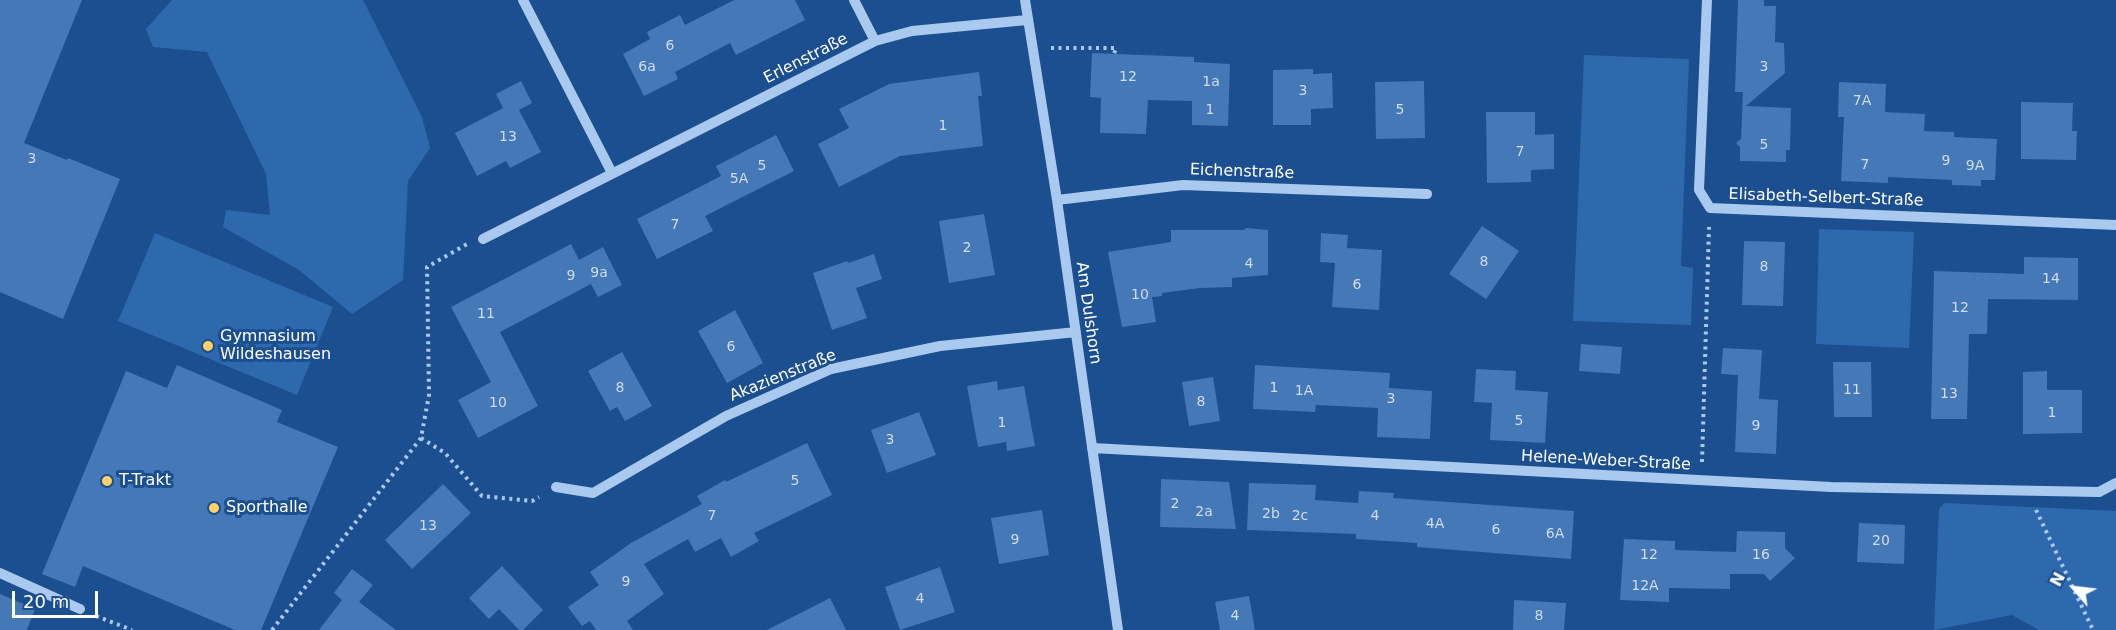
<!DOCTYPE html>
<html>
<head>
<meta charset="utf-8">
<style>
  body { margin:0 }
  #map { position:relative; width:2116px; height:630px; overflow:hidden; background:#1b4f8f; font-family:"DejaVu Sans",sans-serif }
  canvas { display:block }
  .north { position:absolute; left:2044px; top:558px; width:60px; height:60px; -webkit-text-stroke:4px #1b4f8f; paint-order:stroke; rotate:298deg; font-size:16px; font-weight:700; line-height:24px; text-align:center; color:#fff }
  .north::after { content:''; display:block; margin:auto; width:21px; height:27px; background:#fff; clip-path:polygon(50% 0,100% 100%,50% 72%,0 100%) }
  .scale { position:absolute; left:12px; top:591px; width:86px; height:27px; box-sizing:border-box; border:3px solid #fff; border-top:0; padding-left:8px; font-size:18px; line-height:21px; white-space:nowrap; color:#fff; -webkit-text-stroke:4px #1b4f8f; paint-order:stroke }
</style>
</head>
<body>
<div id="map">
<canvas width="2116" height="630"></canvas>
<div class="north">N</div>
<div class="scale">20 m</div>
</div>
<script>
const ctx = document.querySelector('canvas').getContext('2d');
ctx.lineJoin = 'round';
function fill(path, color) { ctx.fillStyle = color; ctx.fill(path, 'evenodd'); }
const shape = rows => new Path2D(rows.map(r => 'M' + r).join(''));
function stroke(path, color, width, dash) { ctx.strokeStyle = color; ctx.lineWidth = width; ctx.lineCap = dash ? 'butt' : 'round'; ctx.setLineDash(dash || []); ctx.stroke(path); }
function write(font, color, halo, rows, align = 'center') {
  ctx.font = font + ' "DejaVu Sans",sans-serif'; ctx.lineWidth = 6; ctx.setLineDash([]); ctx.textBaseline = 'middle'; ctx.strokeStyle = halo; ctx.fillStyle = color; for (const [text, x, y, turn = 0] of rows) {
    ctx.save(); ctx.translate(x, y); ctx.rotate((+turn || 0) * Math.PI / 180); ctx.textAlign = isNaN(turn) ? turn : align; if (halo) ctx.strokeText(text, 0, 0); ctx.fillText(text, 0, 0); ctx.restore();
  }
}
const green = shape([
  [172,0,363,0,422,117,430,148,408,181,403,280,352,314,299,270,223,227,226,210,270,215,266,174,207,52,153,47,146,29],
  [1584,55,1689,59,1681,266,1693,268,1691,325,1573,321],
  [1819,229,1914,232,1909,348,1816,344],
  [155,233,333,307,297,395,118,321],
  [1944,503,2116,511,2116,630,2039,630,2012,615,1934,630,1939,509]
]);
const building = shape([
  [0,0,82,0,24,143,67,160,68,158,120,179,63,319,0,292],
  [734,0,795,0,805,20,736,55,730,43,675,72,678,79,644,96,623,54,650,39,647,32,680,15,685,25],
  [1738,0,1764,0,1764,6,1776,6,1775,42,1784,43,1785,73,1746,106,1791,108,1790,150,1786,150,1786,162,1740,161,1740,147,1736,143,1741,139,1743,92,1735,92],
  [1092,53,1194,57,1194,62,1230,64,1228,126,1192,125,1192,101,1148,100,1146,134,1100,133,1101,98,1090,97],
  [1313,69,1313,74,1332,73,1333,108,1311,109,1311,125,1273,125,1273,70],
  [979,72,982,96,978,96,983,146,900,156,839,187,818,144,849,128,839,109,889,84],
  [521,81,532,103,519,110,541,152,510,168,506,161,477,176,455,133,503,108,496,94],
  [1424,81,1425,138,1376,139,1375,82],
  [1839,82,1886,84,1885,112,1925,114,1924,131,1954,132,1954,137,1997,139,1995,180,1981,180,1981,186,1952,185,1952,180,1888,177,1888,183,1841,181,1844,117,1838,117],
  [2021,102,2073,103,2072,131,2077,131,2076,160,2021,159],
  [1486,112,1535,112,1535,135,1554,134,1554,169,1531,170,1531,182,1487,183],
  [776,135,794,171,705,216,713,231,657,259,637,219,721,176,716,166],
  [984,214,995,275,949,283,939,221],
  [1482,226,1519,251,1486,299,1449,274],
  [1246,228,1268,230,1268,275,1232,278,1232,287,1200,288,1162,293,1162,296,1152,297,1156,322,1122,327,1108,252,1171,242,1171,230,1244,230],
  [1321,233,1348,235,1347,248,1382,250,1379,310,1332,307,1335,263,1320,262],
  [1744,241,1785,242,1783,306,1742,305],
  [571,244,579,260,603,247,622,285,598,297,591,284,500,332,538,406,478,438,458,400,491,382,451,307],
  [874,254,882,279,856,288,867,318,832,330,813,273,847,261,848,263],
  [2024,257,2078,258,2078,300,1988,299,1987,334,1969,334,1967,419,1931,419,1934,271,2024,274],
  [735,310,763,363,727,383,698,331],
  [1581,344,1622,347,1620,374,1579,371],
  [1723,348,1762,350,1759,399,1778,400,1776,454,1735,452,1738,375,1721,374],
  [622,352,652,406,625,421,617,407,610,411,588,371],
  [1833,362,1871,362,1872,417,1834,417],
  [177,365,282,410,277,422,338,447,261,630,235,630,83,566,75,587,42,574,126,371,167,388],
  [1255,365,1390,373,1389,388,1432,391,1430,439,1377,437,1378,408,1316,405,1315,412,1253,409],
  [1476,369,1516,371,1515,390,1548,392,1545,443,1490,440,1492,403,1474,402],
  [2047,371,2047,390,2082,390,2082,433,2023,434,2023,372],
  [1213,377,1220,421,1189,426,1182,382],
  [997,381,998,390,1024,386,1035,446,1007,451,1006,442,978,447,967,386],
  [919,412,936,455,887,473,871,430],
  [807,443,832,495,754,533,759,541,731,557,721,538,695,552,688,539,644,564,664,594,627,621,633,630,596,630,590,621,582,626,568,607,599,585,590,572,631,543,702,504,697,496,725,480,726,482],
  [1161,479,1229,482,1236,529,1160,527],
  [1249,483,1316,485,1315,500,1358,503,1359,491,1394,493,1393,498,1574,511,1571,559,1417,547,1417,543,1356,539,1356,534,1247,530],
  [443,484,471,513,412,569,385,540],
  [1042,510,1049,555,999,564,991,518],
  [1859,523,1905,525,1904,564,1857,562],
  [1737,531,1785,532,1785,548,1795,558,1770,581,1764,574,1730,574,1730,589,1669,588,1669,602,1620,600,1624,539,1675,541,1675,550,1736,552],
  [502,566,543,610,523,630,519,630,499,609,489,619,469,598],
  [940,567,955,612,900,630,885,587],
  [352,569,373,585,359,602,396,630,319,630,342,600,334,593],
  [0,594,35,609,27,630,0,630],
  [1249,596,1255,630,1220,630,1215,602],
  [830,598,846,630,767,630],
  [1514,600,1566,603,1564,630,1513,630]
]);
const path = shape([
  [1051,48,1116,48,1114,54],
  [421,438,445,453,482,496,532,501,539,497],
  [1702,462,1709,227],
  [2036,510,2093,630],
  [96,616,132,630],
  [272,630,421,438,429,395,427,267,467,244]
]);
const minor = shape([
  [523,0,612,173],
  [854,0,875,41],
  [1025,0,1057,200,1118,630],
  [1707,0,1699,190,1710,208,2116,225],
  [1057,200,1183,185,1427,194],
  [483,239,875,41,912,31,1027,20],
  [1092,448,1831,487,2099,492,2116,483],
  [556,487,593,493,726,416,831,369,940,346,1076,332],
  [0,573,80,609]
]);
const markers = [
  [208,346,6,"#ffd166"],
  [107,481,6,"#ffd166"],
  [214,508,6,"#ffd166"]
];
const numberNames = [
  ["6",670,46],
  ["6a",647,67],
  ["3",1764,67],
  ["12",1128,77],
  ["1a",1211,82],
  ["3",1303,91],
  ["7A",1862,101],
  ["1",1210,110],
  ["5",1400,110],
  ["1",943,126],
  ["13",508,137],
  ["5",1764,145],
  ["7",1520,152],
  ["3",32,159],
  ["9",1946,161],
  ["7",1865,165],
  ["5",762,166],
  ["9A",1975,166],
  ["5A",739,179],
  ["7",675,225],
  ["2",967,248],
  ["8",1484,262],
  ["4",1249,264],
  ["8",1764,267],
  ["9a",599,273],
  ["9",571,276],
  ["14",2051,279],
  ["6",1357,285],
  ["10",1140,295],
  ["12",1960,308],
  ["11",486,314],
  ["6",731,347],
  ["8",620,388],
  ["1",1274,388],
  ["11",1852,390],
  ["1A",1304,391],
  ["13",1949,394],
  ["3",1391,399],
  ["8",1201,402],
  ["10",498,403],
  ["1",2052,413],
  ["5",1519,421],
  ["1",1002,423],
  ["9",1756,426],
  ["3",890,440],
  ["5",795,481],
  ["2",1175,504],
  ["2a",1204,512],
  ["2b",1271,514],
  ["7",712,516],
  ["2c",1300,516],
  ["4",1375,516],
  ["4A",1435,524],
  ["13",428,526],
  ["6",1496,530],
  ["6A",1555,534],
  ["9",1015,540],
  ["20",1881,541],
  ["12",1649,555],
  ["16",1761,555],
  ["9",626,582],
  ["12A",1645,586],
  ["4",920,599],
  ["4",1235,616],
  ["8",1539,616]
];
const streetNames = [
  ["Erlenstraße",806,59,-27],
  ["Eichenstraße",1242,172,2],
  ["Elisabeth-Selbert-Straße",1826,198,2],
  ["Am Dulshorn",1088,313,82],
  ["Akazienstraße",783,376,-22],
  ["Helene-Weber-Straße",1606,461,3]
];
const poiNames = [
  ["Gymnasium",220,337],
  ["Wildeshausen",220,355],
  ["T-Trakt",119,481],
  ["Sporthalle",226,508]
];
fill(green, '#2e69ad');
fill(building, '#4478b7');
stroke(path, '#a9c9ee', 4, [3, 4.5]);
stroke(minor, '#a9c9ee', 10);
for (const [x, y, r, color] of markers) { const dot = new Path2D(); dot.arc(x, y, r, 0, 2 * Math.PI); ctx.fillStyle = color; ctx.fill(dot); stroke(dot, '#1b4f8f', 2); }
write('14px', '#d0dded', null, numberNames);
write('16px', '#fff', '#1b4f8f', streetNames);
write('16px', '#fff', '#1b4f8f', poiNames, 'left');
</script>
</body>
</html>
